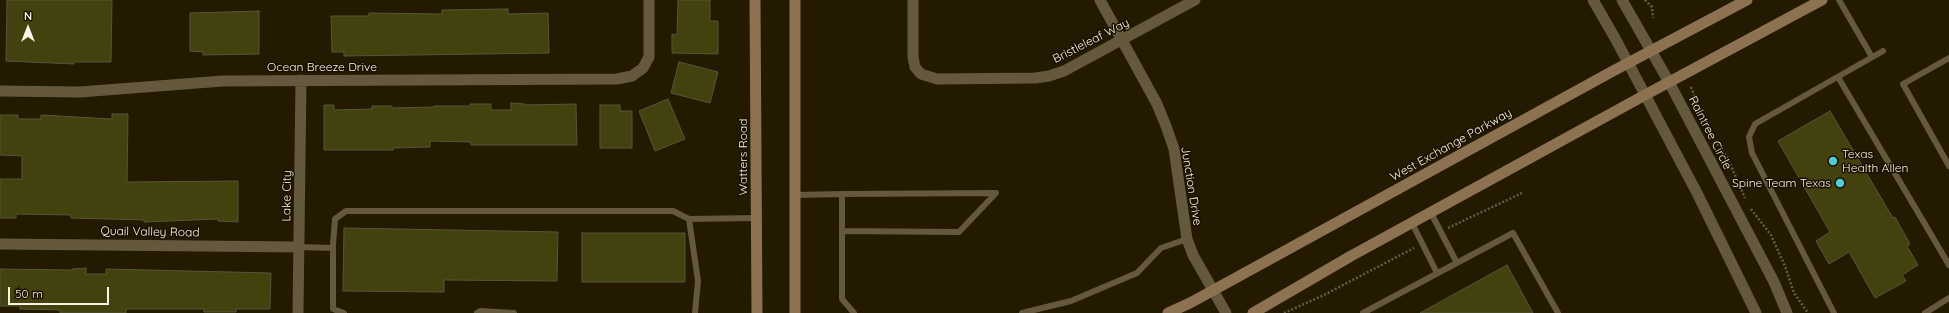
<!DOCTYPE html>
<html>
<head>
<meta charset="utf-8">
<style>
  body { margin:0 }
  #map { position:relative; width:1949px; height:313px; overflow:hidden; background:#241901; font-family:Quicksand,sans-serif }
  canvas { display:block }
  .north { position:absolute; left:8px; top:8px; width:40px; height:40px; -webkit-text-stroke:3px #1a1000; paint-order:stroke; rotate:0deg; font-size:11px; font-weight:700; line-height:16px; text-align:center; color:#faf2e3 }
  .north::after { content:''; display:block; margin:auto; width:14px; height:18px; background:#faf2e3; clip-path:polygon(50% 0,100% 100%,50% 72%,0 100%) }
  .scale { position:absolute; left:8px; top:287px; width:101px; height:18px; box-sizing:border-box; border:2px solid #faf2e3; border-top:0; padding-left:5px; font-size:12px; line-height:14px; white-space:nowrap; color:#faf2e3; -webkit-text-stroke:3px #1a1000; paint-order:stroke }
</style>
</head>
<body>
<div id="map">
<canvas width="1949" height="313"></canvas>
<div class="north">N</div>
<div class="scale">50 m</div>
</div>
<script>
const ctx = document.querySelector('canvas').getContext('2d');
ctx.lineJoin = 'round';
function fill(path, color) { ctx.fillStyle = color; ctx.fill(path, 'evenodd'); }
const shape = rows => new Path2D(rows.map(r => 'M' + r).join(''));
function stroke(path, color, width, dash) { ctx.strokeStyle = color; ctx.lineWidth = width; ctx.lineCap = dash ? 'butt' : 'round'; ctx.setLineDash(dash || []); ctx.stroke(path); }
function write(font, color, halo, rows, align = 'center') {
  ctx.font = font + ' Quicksand,sans-serif'; ctx.lineWidth = 3; ctx.setLineDash([]); ctx.textBaseline = 'middle'; ctx.strokeStyle = halo; ctx.fillStyle = color; for (const [text, x, y, turn = 0] of rows) {
    ctx.save(); ctx.translate(x, y); ctx.rotate((+turn || 0) * Math.PI / 180); ctx.textAlign = isNaN(turn) ? turn : align; if (halo) ctx.strokeText(text, 0, 0); ctx.fillText(text, 0, 0); ctx.restore();
  }
}
const building = shape([
  [7,0,112,0,111,62,74,62,74,64,6,61,7,0],
  [678,0,710,0,710,21,718,21,718,54,672,53,672,34,677,35,678,0],
  [508,9,508,14,548,13,549,53,344,56,344,52,332,52,331,16,369,16,369,13,442,14,442,10,508,9],
  [259,11,259,54,203,55,203,52,190,51,190,13,259,11],
  [679,62,718,72,710,103,671,93,679,62],
  [668,99,685,139,655,151,639,111,668,99],
  [511,103,525,104,525,105,576,104,577,145,471,145,471,142,430,141,430,147,393,148,393,150,324,150,324,105,334,105,334,110,372,109,372,106,392,106,392,108,434,107,434,106,470,106,470,104,491,104,491,110,511,110,511,103],
  [600,105,620,105,620,111,632,111,632,148,600,148,600,105],
  [1830,111,1893,218,1895,217,1910,244,1907,246,1918,265,1902,275,1906,281,1875,298,1849,252,1829,264,1816,241,1830,232,1778,141,1830,111],
  [112,114,128,114,127,182,238,181,238,222,218,221,218,219,144,222,144,220,71,218,71,215,16,214,16,218,0,218,0,179,22,179,22,156,0,155,0,115,18,115,18,119,41,119,41,115,112,119,112,114],
  [344,228,558,232,557,281,444,280,444,292,343,291,344,228],
  [582,233,685,233,685,282,582,282,582,233],
  [1507,265,1533,313,1420,313,1507,265],
  [86,268,86,274,106,274,106,269,271,273,270,309,236,309,236,312,204,312,204,309,126,309,126,313,60,313,60,310,20,309,20,306,0,306,0,269,72,270,72,269,86,268]
]);
const path = shape([
  [1645,0,1652,7,1653,18],
  [1691,87,1703,118],
  [1713,137,1727,157,1745,198],
  [1751,209,1771,235,1785,266,1794,293,1808,313],
  [1448,228,1522,193],
  [1284,313,1324,295,1414,248]
]);
const service = shape([
  [1839,0,1872,57],
  [1949,58,1903,84,1949,166],
  [1838,77,1949,265],
  [795,195,842,194,996,193,959,232,842,231,842,194],
  [1431,213,1457,263],
  [689,219,756,218],
  [1412,223,1437,273],
  [842,231,842,299,854,313],
  [299,247,333,248],
  [344,313,333,309,333,245,335,219,346,211,673,211,689,219,698,281,695,313],
  [477,313,480,311,514,313],
  [1022,313,1071,301,1137,273,1161,248,1187,239],
  [1363,313,1513,233,1558,313],
  [1834,313,1752,153,1749,137,1755,124,1883,51],
  [1925,313,1949,298]
]);
const minor = shape([
  [913,0,913,57,915,67,921,74,937,79,1035,78,1049,76,1064,71,1195,0],
  [1100,0,1157,104,1166,126,1174,149,1187,239,1193,255,1226,313],
  [0,91,80,92,223,81,617,79,632,76,643,68,649,57,649,0],
  [0,244,299,247],
  [298,313,301,80]
]);
const tertiary = shape([
  [1593,0,1615,38,1697,193,1756,313],
  [1622,0,1669,82,1774,282,1787,313]
]);
const secondary = shape([
  [755,0,757,313],
  [795,0,795,313],
  [1168,313,1190,303,1613,71,1747,0],
  [1253,313,1351,256,1645,95,1822,0]
]);
const markers = [
  [1833,161,5,"#51ccd4"],
  [1840,183,5,"#51ccd4"]
];
const streetNames = [
  ["Bristleleaf Way",1091,41,-27],
  ["Ocean Breeze Drive",322,67],
  ["Raintree Circle",1710,133,63],
  ["West Exchange Parkway",1451,145,-29],
  ["Watters Road",743,157,-90],
  ["Junction Drive",1191,186,81],
  ["Lake City",287,196,-89],
  ["Quail Valley Road",150,232,1]
];
const poiNames = [
  ["Texas",1842,154],
  ["Health Allen",1842,168],
  ["Spine Team Texas",1831,183,"right"]
];
fill(building, '#43420e');
stroke(building, '#56563a', 1);
stroke(path, '#665c47', 2.5, [2, 2]);
stroke(service, '#64583d', 6);
stroke(minor, '#64583d', 11);
stroke(tertiary, '#64583d', 11);
stroke(secondary, '#8c7250', 11);
for (const [x, y, r, color] of markers) { const dot = new Path2D(); dot.arc(x, y, r, 0, 2 * Math.PI); ctx.fillStyle = color; ctx.fill(dot); stroke(dot, '#1a1000', 1.5); }
write('12px', '#faf2e3', '#1a1000', streetNames);
write('12px', '#faf2e3', '#1a1000', poiNames, 'left');
</script>
</body>
</html>
